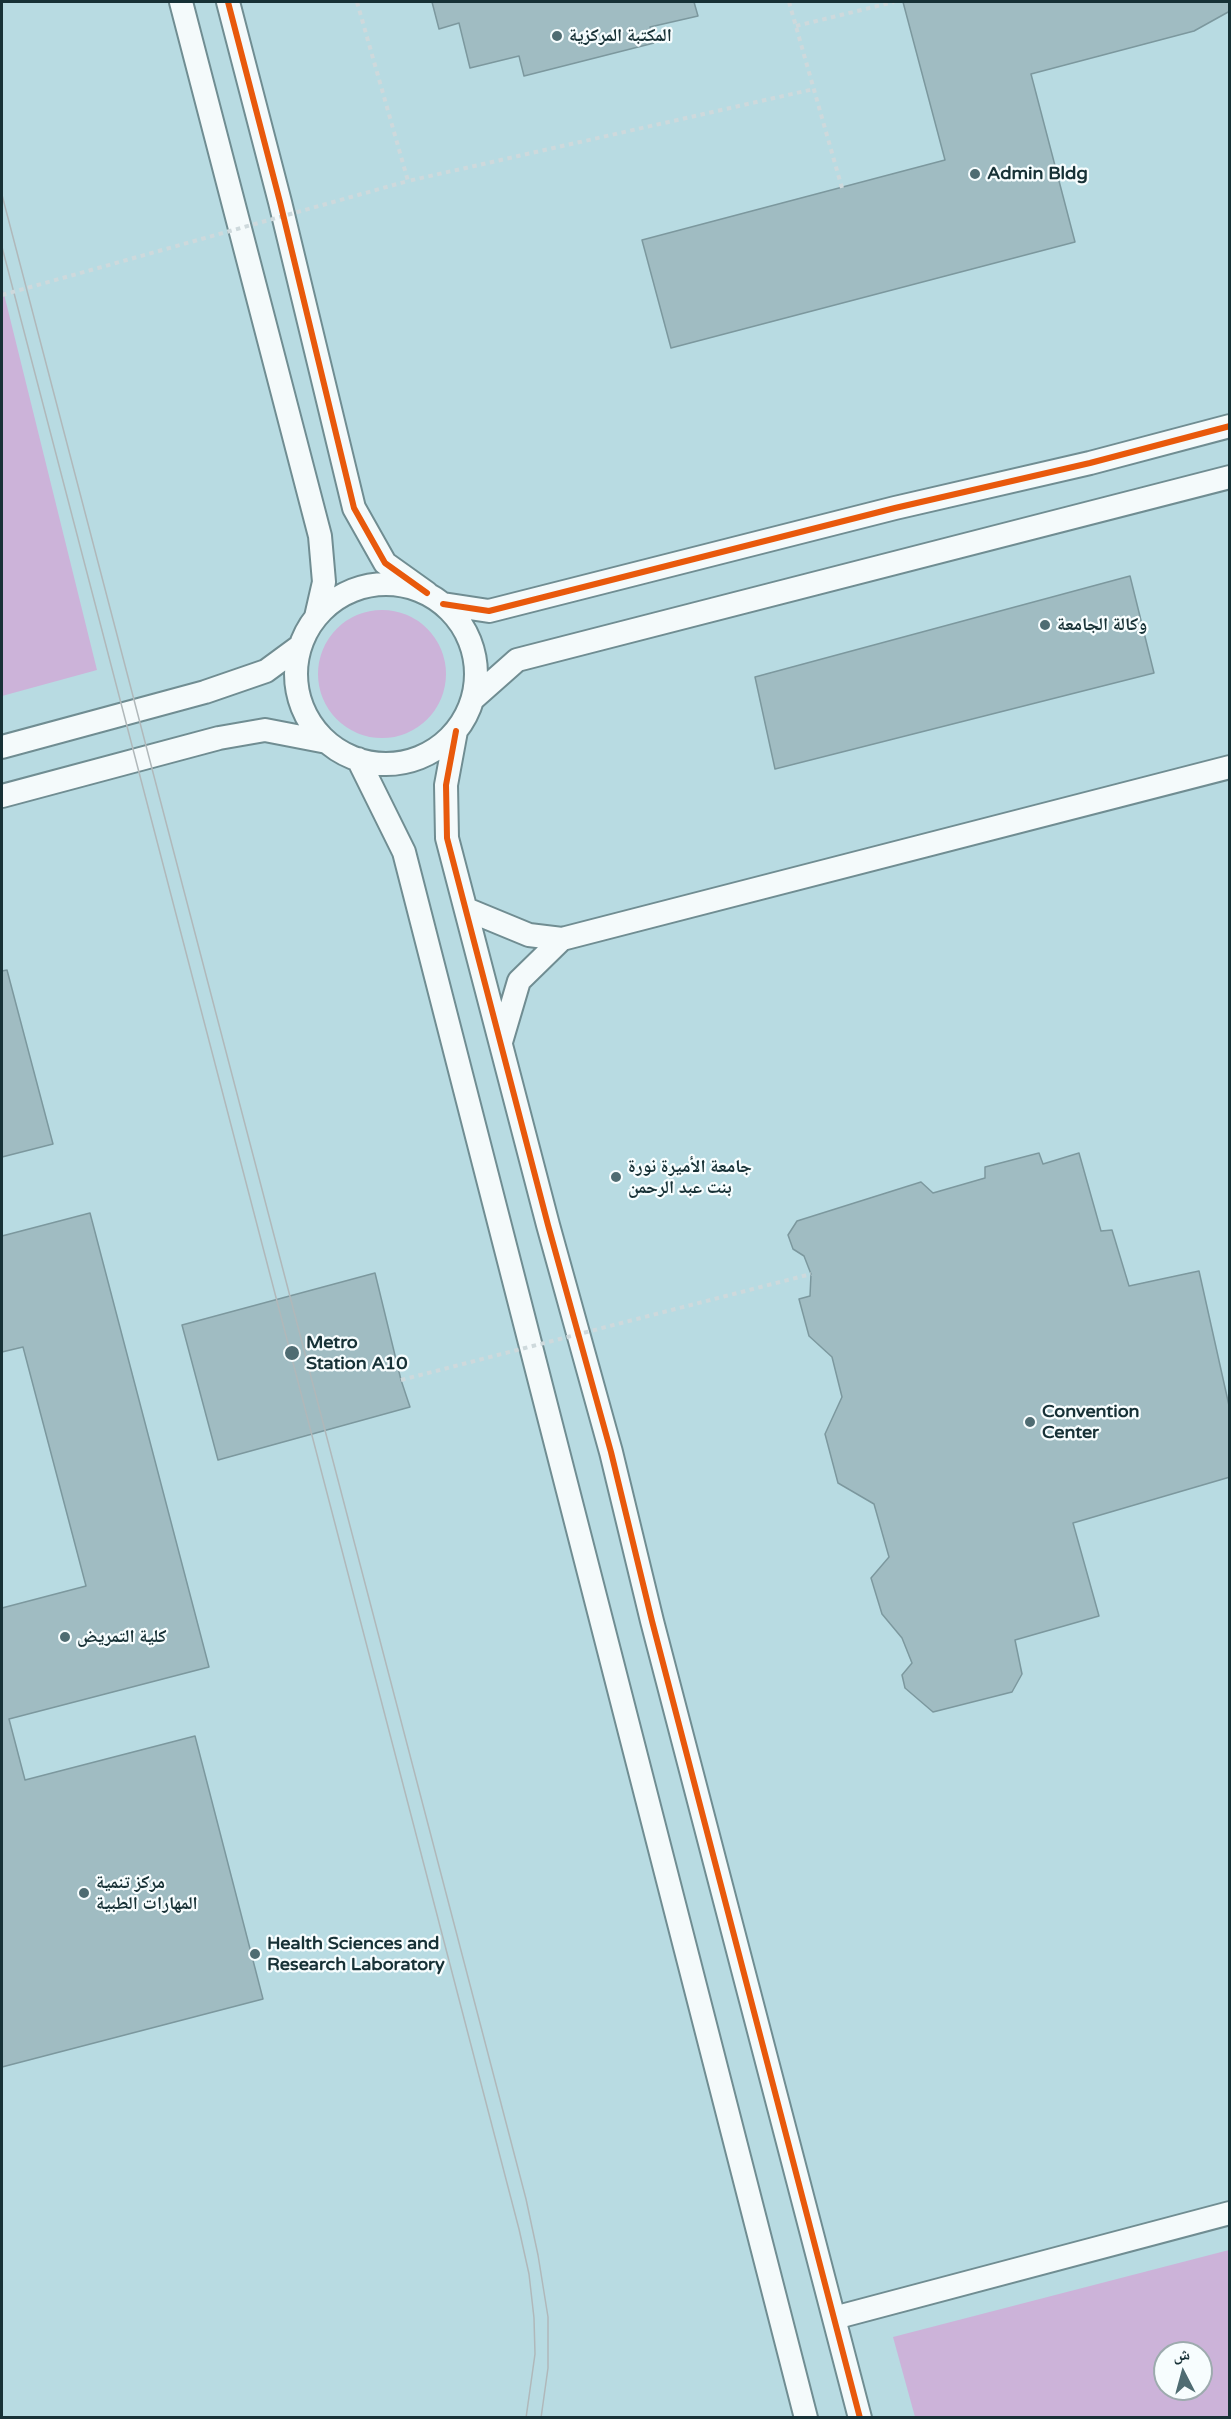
<!DOCTYPE html>
<html>
<head>
<meta charset="utf-8">
<style>
  body { margin:0 }
  #map { position:relative; width:1231px; height:2419px; overflow:hidden; background:#b8dbe2; font-family:"Varela Round","Noto Naskh Arabic",sans-serif }
  canvas { display:block }
  .frame { position:absolute; inset:0; border:3px solid #173136; pointer-events:none }
  .north { position:absolute; left:1153px; top:2341px; width:60px; height:60px; box-sizing:border-box; background:#f7fdfe; border:2px solid #9dabae; border-radius:50%; rotate:354deg; font-size:16px; font-weight:700; line-height:24px; text-align:center; color:#173136 }
  .north::after { content:''; display:block; margin:auto; width:21px; height:27px; background:#4f6c72; clip-path:polygon(50% 0,100% 100%,50% 72%,0 100%) }
</style>
</head>
<body>
<div id="map">
<canvas width="1231" height="2419"></canvas>
<div class="frame"></div>
<div class="north">ش</div>
</div>
<script>
const ctx = document.querySelector('canvas').getContext('2d');
ctx.lineJoin = 'round';
function fill(path, color) { ctx.fillStyle = color; ctx.fill(path, 'evenodd'); }
const shape = rows => new Path2D(rows.map(r => 'M' + r).join(''));
function stroke(path, color, width, dash) { ctx.strokeStyle = color; ctx.lineWidth = width; ctx.lineCap = dash ? 'butt' : 'round'; ctx.setLineDash(dash || []); ctx.stroke(path); }
function write(font, color, halo, rows, align = 'center') {
  ctx.font = font + ' "Varela Round","Noto Naskh Arabic",sans-serif'; ctx.lineWidth = 4.5; ctx.setLineDash([]); ctx.textBaseline = 'middle'; ctx.strokeStyle = halo; ctx.fillStyle = color; for (const [text, x, y, turn = 0] of rows) {
    ctx.save(); ctx.translate(x, y); ctx.rotate((+turn || 0) * Math.PI / 180); ctx.textAlign = isNaN(turn) ? turn : align; if (halo) ctx.strokeText(text, 0, 0); ctx.fillText(text, 0, 0); ctx.restore();
  }
}
const green = shape([
  [2,286,97,670,2,696],
  '318 674a64 64 0 1 1 128 0a64 64 0 1 1-128 0Z',
  [1229,2250,1229,2417,915,2417,893,2337],
  [1165,2353,1201,2353,1201,2389,1165,2389]
]);
const building = shape([
  [432,2,694,2,698,16,650,27,654,43,524,76,519,56,470,68,459,23,439,29,432,2],
  [903,2,1230,2,1230,11,1194,31,1031,74,1075,242,671,348,642,240,945,160,903,2],
  [1130,576,1154,673,775,769,755,677,1130,576],
  [7,970,53,1144,2,1157,2,971,7,970],
  [1039,1153,1043,1164,1079,1153,1101,1231,1112,1230,1129,1286,1199,1271,1230,1410,1230,1477,1073,1523,1099,1616,1015,1640,1022,1674,1012,1692,933,1712,905,1688,902,1675,912,1663,902,1638,882,1614,871,1578,889,1557,874,1504,838,1483,825,1434,842,1397,832,1357,809,1336,799,1299,810,1296,811,1274,804,1256,793,1249,788,1235,797,1221,921,1182,933,1193,985,1178,985,1167,1039,1153],
  [90,1213,209,1667,9,1719,25,1780,195,1736,263,1999,2,2067,2,1608,86,1586,23,1347,2,1352,2,1236,90,1213],
  [375,1273,401,1380,410,1407,218,1460,182,1325,375,1273]
]);
const path = shape([
  [357,2,408,181,814,89],
  [789,2,842,188],
  [796,26,894,2]
]);
const minor = shape([
  [181,2,320,536,324,582,316,617],
  [228,2,280,202,354,508,385,563,427,593],
  '296 674a90 90 0 1 1 180 0a90 90 0 1 1-180 0Z',
  [443,604,489,611,895,508,1090,463,1230,426],
  [473,699,517,660,1230,477],
  [456,731,446,785,447,838,548,1225,611,1452,652,1621,860,2418],
  [2,747,205,692,266,671,300,646],
  [358,759,404,852,806,2418],
  [2,796,219,738,265,730,327,742],
  [466,909,529,935,562,939,519,981,501,1042],
  [562,939,1230,767],
  [834,2318,1230,2213]
]);
const tram = shape([
  [2,195,526,2199,538,2255,548,2317,548,2368,541,2418],
  [2,247,519,2229,529,2274,534,2318,535,2354,526,2418]
]);
const pathBridge = shape([
  [2,295,408,181],
  [401,1380,811,1274]
]);
const cycleway = shape([
  [228,2,280,202,354,508,385,563,427,593],
  [443,604,489,611,895,508,1090,463,1230,426],
  [456,731,446,785,447,838,548,1225,611,1452,652,1621,860,2418]
]);
const markers = [
  [557,36,6,"#4f6c72"],
  [975,174,6,"#4f6c72"],
  [1045,625,6,"#4f6c72"],
  [616,1177,6,"#4f6c72"],
  [292,1353,8,"#4f6c72"],
  [1030,1422,6,"#4f6c72"],
  [65,1637,6,"#4f6c72"],
  [84,1893,6,"#4f6c72"],
  [255,1954,6,"#4f6c72"]
];
const poiNames = [
  ["المكتبة المركزية",569,36],
  ["Admin Bldg",987,174],
  ["وكالة الجامعة",1057,625],
  ["جامعة الأميرة نورة",628,1167],
  ["بنت عبد الرحمن",628,1188],
  ["Metro",306,1343],
  ["Station A10",306,1364],
  ["Convention",1042,1412],
  ["Center",1042,1433],
  ["كلية التمريض",77,1637],
  ["مركز تنمية",96,1883],
  ["المهارات الطبية",96,1904],
  ["Health Sciences and",267,1944],
  ["Research Laboratory",267,1965]
];
fill(green, '#ccb3d9');
fill(building, '#a0bcc2');
stroke(building, '#7c989e', 1.5);
stroke(minor, '#708d92', 26);
stroke(path, '#ced9dc', 4, [4.5, 4.5]);
stroke(minor, '#f4fafb', 22);
stroke(tram, '#b0b8ba', 1.5);
stroke(pathBridge, '#ced9dc', 4, [4.5, 4.5]);
stroke(cycleway, '#e8590c', 6);
for (const [x, y, r, color] of markers) { const dot = new Path2D(); dot.arc(x, y, r, 0, 2 * Math.PI); ctx.fillStyle = color; ctx.fill(dot); stroke(dot, '#f7fdfe', 2); }
write('bold 18px', '#173136', '#f7fdfe', poiNames, 'left');
</script>
</body>
</html>
